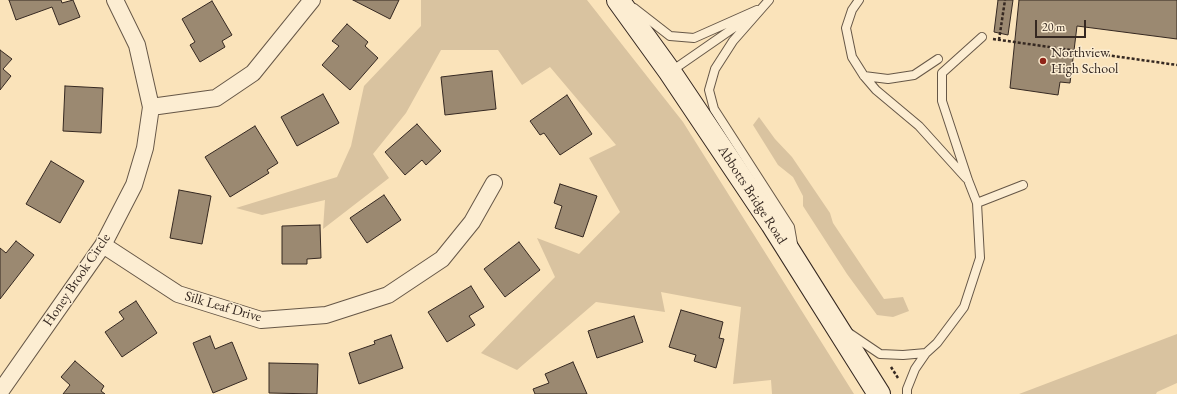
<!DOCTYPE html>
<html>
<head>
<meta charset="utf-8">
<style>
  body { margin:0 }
  #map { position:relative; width:1177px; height:394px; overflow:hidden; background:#fae3ba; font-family:"EB Garamond",serif }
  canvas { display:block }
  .scale { position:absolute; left:1035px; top:20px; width:51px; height:18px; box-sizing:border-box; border:2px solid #352821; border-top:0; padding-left:5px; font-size:12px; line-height:14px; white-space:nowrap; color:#352821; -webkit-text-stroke:3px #fcedd2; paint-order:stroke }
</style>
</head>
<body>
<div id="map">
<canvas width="1177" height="394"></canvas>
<div class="scale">20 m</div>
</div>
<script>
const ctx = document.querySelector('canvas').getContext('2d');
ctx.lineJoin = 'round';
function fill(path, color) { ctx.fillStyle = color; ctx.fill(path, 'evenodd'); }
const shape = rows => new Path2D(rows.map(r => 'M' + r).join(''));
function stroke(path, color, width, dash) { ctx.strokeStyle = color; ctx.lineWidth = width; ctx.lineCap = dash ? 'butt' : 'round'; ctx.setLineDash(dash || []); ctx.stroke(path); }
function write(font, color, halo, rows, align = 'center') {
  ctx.font = font + ' "EB Garamond",serif'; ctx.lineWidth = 3; ctx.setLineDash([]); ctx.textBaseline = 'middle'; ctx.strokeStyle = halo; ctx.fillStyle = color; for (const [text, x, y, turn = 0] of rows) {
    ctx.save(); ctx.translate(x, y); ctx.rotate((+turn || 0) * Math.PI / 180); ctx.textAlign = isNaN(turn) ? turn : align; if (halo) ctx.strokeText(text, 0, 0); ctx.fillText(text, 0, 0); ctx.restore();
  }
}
const green = shape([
  [421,0,587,0,683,122,854,394,772,394,771,380,733,384,741,307,661,292,665,312,596,302,517,370,481,353,555,277,537,238,579,254,620,212,589,158,616,145,550,67,522,85,498,50,441,50,406,113,373,154,389,178,323,229,325,200,262,215,236,208,337,177,351,146,364,86,421,26],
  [759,117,775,139,792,157,830,213,833,223,884,299,903,297,909,311,893,317,877,315,847,274,803,206,803,196,793,177,778,165,753,125],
  [1177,334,1177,383,1157,392,1156,394,1019,394]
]);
const building = shape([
  [9,0,61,0,62,3,73,0,80,17,59,25,52,7,16,20,9,0],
  [353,0,399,0,390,19,353,0],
  [998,0,1013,0,1008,35,994,32,998,0],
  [1019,0,1177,0,1177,39,1077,26,1070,83,1060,82,1058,95,1010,88,1019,0],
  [212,1,232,35,222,41,225,47,200,62,190,45,195,42,182,19,212,1],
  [347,24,368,42,365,46,378,58,350,90,322,65,339,46,332,41,347,24],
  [0,50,12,59,3,69,11,76,0,90,0,50],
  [492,71,496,109,445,115,441,77,492,71],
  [65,86,103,88,101,133,63,131,65,86],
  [323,94,339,123,297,146,281,117,323,94],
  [567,95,592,134,560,155,544,133,540,135,530,121,567,95],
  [417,124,441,151,426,165,422,160,405,175,385,152,417,124],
  [255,126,278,163,267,170,269,173,230,197,205,157,255,126],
  [51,161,84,181,60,223,26,204,51,161],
  [560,184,597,196,583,237,555,228,562,206,554,203,560,184],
  [179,190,211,196,202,244,170,238,179,190],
  [384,195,401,220,367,243,350,218,384,195],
  [320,225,321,258,307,259,307,264,282,264,282,226,320,225],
  [16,241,34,255,0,299,0,248,6,253,16,241],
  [519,242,540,270,505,297,484,269,519,242],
  [471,286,484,307,469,316,475,325,447,342,428,312,471,286],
  [136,301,157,333,122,357,105,332,124,319,119,312,136,301],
  [681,310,723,322,719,338,724,339,716,368,694,361,696,355,669,347,681,310],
  [634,316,643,342,597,358,588,331,634,316],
  [391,335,403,368,359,384,349,353,375,344,374,341,391,335],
  [210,336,215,349,232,342,247,379,213,393,193,343,210,336],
  [75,361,104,386,101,391,105,394,63,394,70,385,61,377,75,361],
  [573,362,587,394,535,394,533,389,549,383,545,374,573,362],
  [269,363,318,364,317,394,269,393,269,363]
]);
const path = shape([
  [993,39,1177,65],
  [999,40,1005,0],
  [891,367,898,378]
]);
const service = shape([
  [769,0,733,41,715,69,709,90,714,109,790,227,793,244],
  [859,0,852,10,846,28,852,57,864,76,876,90,919,126,966,178],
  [634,8,670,36,694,38,757,10],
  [670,72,748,18],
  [864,76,888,79,914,75,938,59],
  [977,203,1023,185],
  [849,333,880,354,903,355,926,353,915,369,907,389,907,394],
  [926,353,937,343,964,307,980,258,977,203,968,180,942,101,942,73,982,37]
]);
const minor = shape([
  [151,107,216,98,253,73,312,0],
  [103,245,178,294,261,320,326,315,388,295,442,259,472,222,494,183],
  [0,392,103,245,134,185,145,148,151,107,137,45,115,0]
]);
const secondary = shape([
  [618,0,670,72,772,224,879,394]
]);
const markers = [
  [1043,61,4,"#8f2418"]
];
const poiNames = [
  ["Northview",1051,53],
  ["High School",1051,69]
];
const streetNames = [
  ["Abbotts Bridge Road",752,195,57],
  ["Honey Brook Circle",77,280,-56],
  ["Silk Leaf Drive",223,307,16]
];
fill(green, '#d9c3a0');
fill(building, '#9b8971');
stroke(building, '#352821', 1);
stroke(service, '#665747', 10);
stroke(minor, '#665747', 18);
stroke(secondary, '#352821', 24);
stroke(path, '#352821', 2.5, [3, 2]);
stroke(service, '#fcedd2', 8);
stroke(minor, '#fcedd2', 16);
stroke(secondary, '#fcedd2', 22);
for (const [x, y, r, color] of markers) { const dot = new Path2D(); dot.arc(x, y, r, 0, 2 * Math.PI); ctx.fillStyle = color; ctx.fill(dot); stroke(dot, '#fcedd2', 1.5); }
write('14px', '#352821', '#fcedd2', poiNames, 'left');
write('14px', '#352821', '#fcedd2', streetNames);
</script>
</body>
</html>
